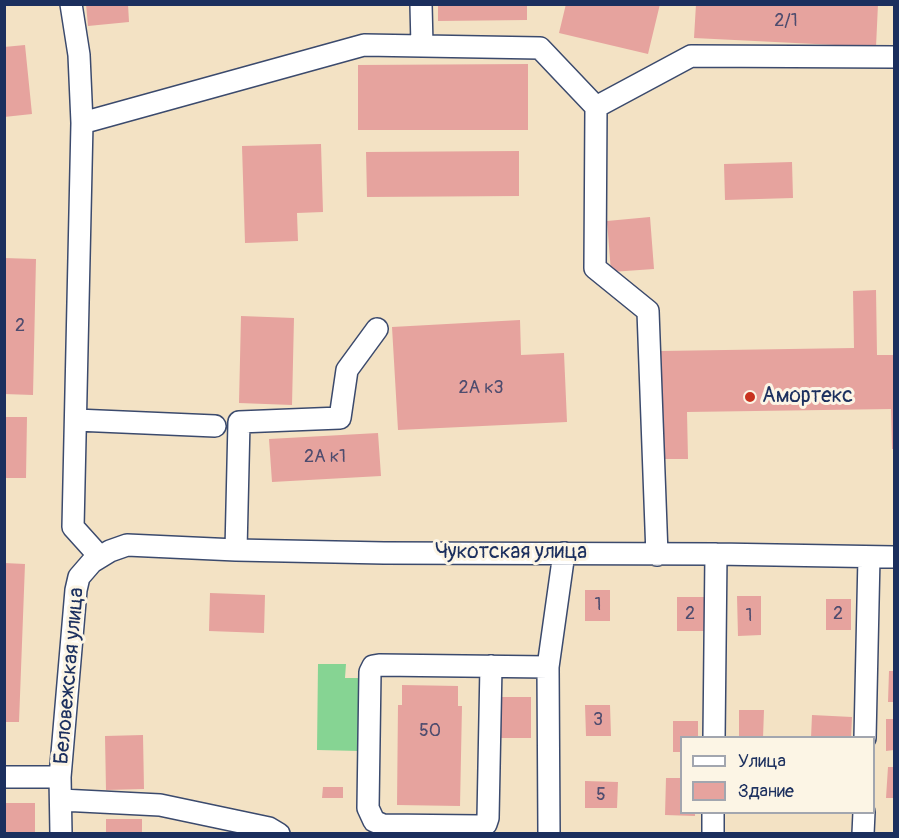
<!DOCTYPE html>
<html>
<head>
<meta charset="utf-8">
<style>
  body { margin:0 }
  #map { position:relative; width:899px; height:838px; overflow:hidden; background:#f3e2c4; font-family:Pangolin,sans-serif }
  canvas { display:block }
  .frame { position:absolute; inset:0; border:6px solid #1b2f5e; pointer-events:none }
  .legend { position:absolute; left:680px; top:736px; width:195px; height:78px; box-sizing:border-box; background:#fcf5e5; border:2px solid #a2a6af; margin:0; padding:8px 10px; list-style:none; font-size:18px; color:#1b2f5e }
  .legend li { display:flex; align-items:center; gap:12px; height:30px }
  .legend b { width:30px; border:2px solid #a2a6af }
</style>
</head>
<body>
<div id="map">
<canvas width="899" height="838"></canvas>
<div class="frame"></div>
<ul class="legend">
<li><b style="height:8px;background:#fff"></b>Улица</li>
<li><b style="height:16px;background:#e6a39e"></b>Здание</li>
</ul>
</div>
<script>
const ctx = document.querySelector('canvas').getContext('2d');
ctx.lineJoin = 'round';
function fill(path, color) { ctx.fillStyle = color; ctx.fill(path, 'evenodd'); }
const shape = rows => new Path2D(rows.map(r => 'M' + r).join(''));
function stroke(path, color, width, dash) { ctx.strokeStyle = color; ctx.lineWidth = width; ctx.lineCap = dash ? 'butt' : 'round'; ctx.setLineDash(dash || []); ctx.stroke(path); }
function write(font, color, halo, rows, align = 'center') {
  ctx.font = font + ' Pangolin,sans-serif'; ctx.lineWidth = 6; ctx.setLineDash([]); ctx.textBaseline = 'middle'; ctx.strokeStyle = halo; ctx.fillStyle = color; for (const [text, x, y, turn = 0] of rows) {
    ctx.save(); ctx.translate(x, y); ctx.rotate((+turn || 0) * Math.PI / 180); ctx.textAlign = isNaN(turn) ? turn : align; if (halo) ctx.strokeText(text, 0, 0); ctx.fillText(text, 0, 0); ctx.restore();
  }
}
const green = shape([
  [318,664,346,664,345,678,361,678,360,751,317,750]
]);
const building = shape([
  [86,4,128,4,129,22,88,26],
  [438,4,527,4,527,20,438,21],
  [566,4,660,4,648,54,559,33],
  [696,4,878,4,876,47,694,38],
  [25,45,32,114,4,117,4,47],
  [528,64,528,130,358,130,358,65],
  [321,144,323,212,297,213,298,241,245,243,242,146],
  [519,151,519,196,367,197,366,152],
  [792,162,793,198,725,200,724,164],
  [650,217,654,269,611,272,607,221],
  [4,258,36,259,33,395,4,394],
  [876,290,877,355,894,355,894,449,892,449,891,409,687,412,688,459,662,459,661,351,854,348,853,291],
  [241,316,294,318,292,405,239,403],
  [520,320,521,355,564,353,567,422,398,430,392,327],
  [4,417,27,417,26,478,4,478],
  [378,433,381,476,272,482,269,439],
  [4,563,25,564,19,722,4,722],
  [585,590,610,590,610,621,585,621],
  [210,593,265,595,264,633,209,631],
  [737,596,761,596,761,635,738,636],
  [677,597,704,597,704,631,677,631],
  [826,599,851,599,851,630,826,630],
  [889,671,894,671,894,702,888,702],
  [402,685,458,686,458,706,462,706,460,806,397,805,398,705,402,705],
  [499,697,531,697,531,738,498,738],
  [585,705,610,705,611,736,586,736],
  [739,710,764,710,763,738,739,738],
  [812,715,852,717,851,738,811,738],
  [886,719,894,719,894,750,886,751],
  [673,721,698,721,698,738,682,738,682,752,673,752],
  [143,735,144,789,106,790,105,736],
  [888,767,894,767,894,798,886,798],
  [666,778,682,778,682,812,695,812,695,816,665,815],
  [585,781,618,782,617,808,585,808],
  [323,787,343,787,343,798,322,798],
  [4,803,35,803,35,834,4,834],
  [106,819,142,819,142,834,106,834]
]);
const minor = shape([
  [71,4,79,55,82,123,73,527,100,557],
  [421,4,422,46],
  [596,107,691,56,894,57],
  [82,123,364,45,540,48,596,107,595,268,648,311,657,555],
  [76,420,215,426],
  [236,550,239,422,340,418,347,370,377,329],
  [491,666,488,818,486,824,479,826,383,825,374,821,368,808,370,672,373,666,379,665,548,667],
  [714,738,716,554],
  [865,738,869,557],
  [4,777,60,777],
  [61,800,160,805,269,828,279,834],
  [61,834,60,777,76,590,79,577,92,562,110,551,127,545,236,550,384,553,716,554,894,557],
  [549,834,548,667,564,553],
  [713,834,713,812],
  [863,834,864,812]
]);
const markers = [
  [750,397,6,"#c8321e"]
];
const numberNames = [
  ["2/1",786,21],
  ["2",20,326],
  ["2А к3",481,388],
  ["2А к1",325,457],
  ["1",598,605],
  ["2",690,614],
  ["2",838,614],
  ["1",749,616],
  ["3",598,720],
  ["50",430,731],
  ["5",601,795]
];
const poiNames = [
  ["Амортекс",762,397]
];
const streetNames = [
  ["Чукотская улица",511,553],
  ["Беловежская улица",70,676,-85]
];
fill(green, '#86d493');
fill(building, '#e6a39e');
stroke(minor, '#3b4a6d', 24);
stroke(minor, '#fff', 21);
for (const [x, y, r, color] of markers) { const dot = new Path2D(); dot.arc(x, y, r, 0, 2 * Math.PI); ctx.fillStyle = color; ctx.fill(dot); stroke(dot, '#fcf5e5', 2); }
write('18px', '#4e4c6e', null, numberNames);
write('21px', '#1b2f5e', '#fcf5e5', poiNames, 'left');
write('21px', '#1b2f5e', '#fcf5e5', streetNames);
</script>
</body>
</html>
